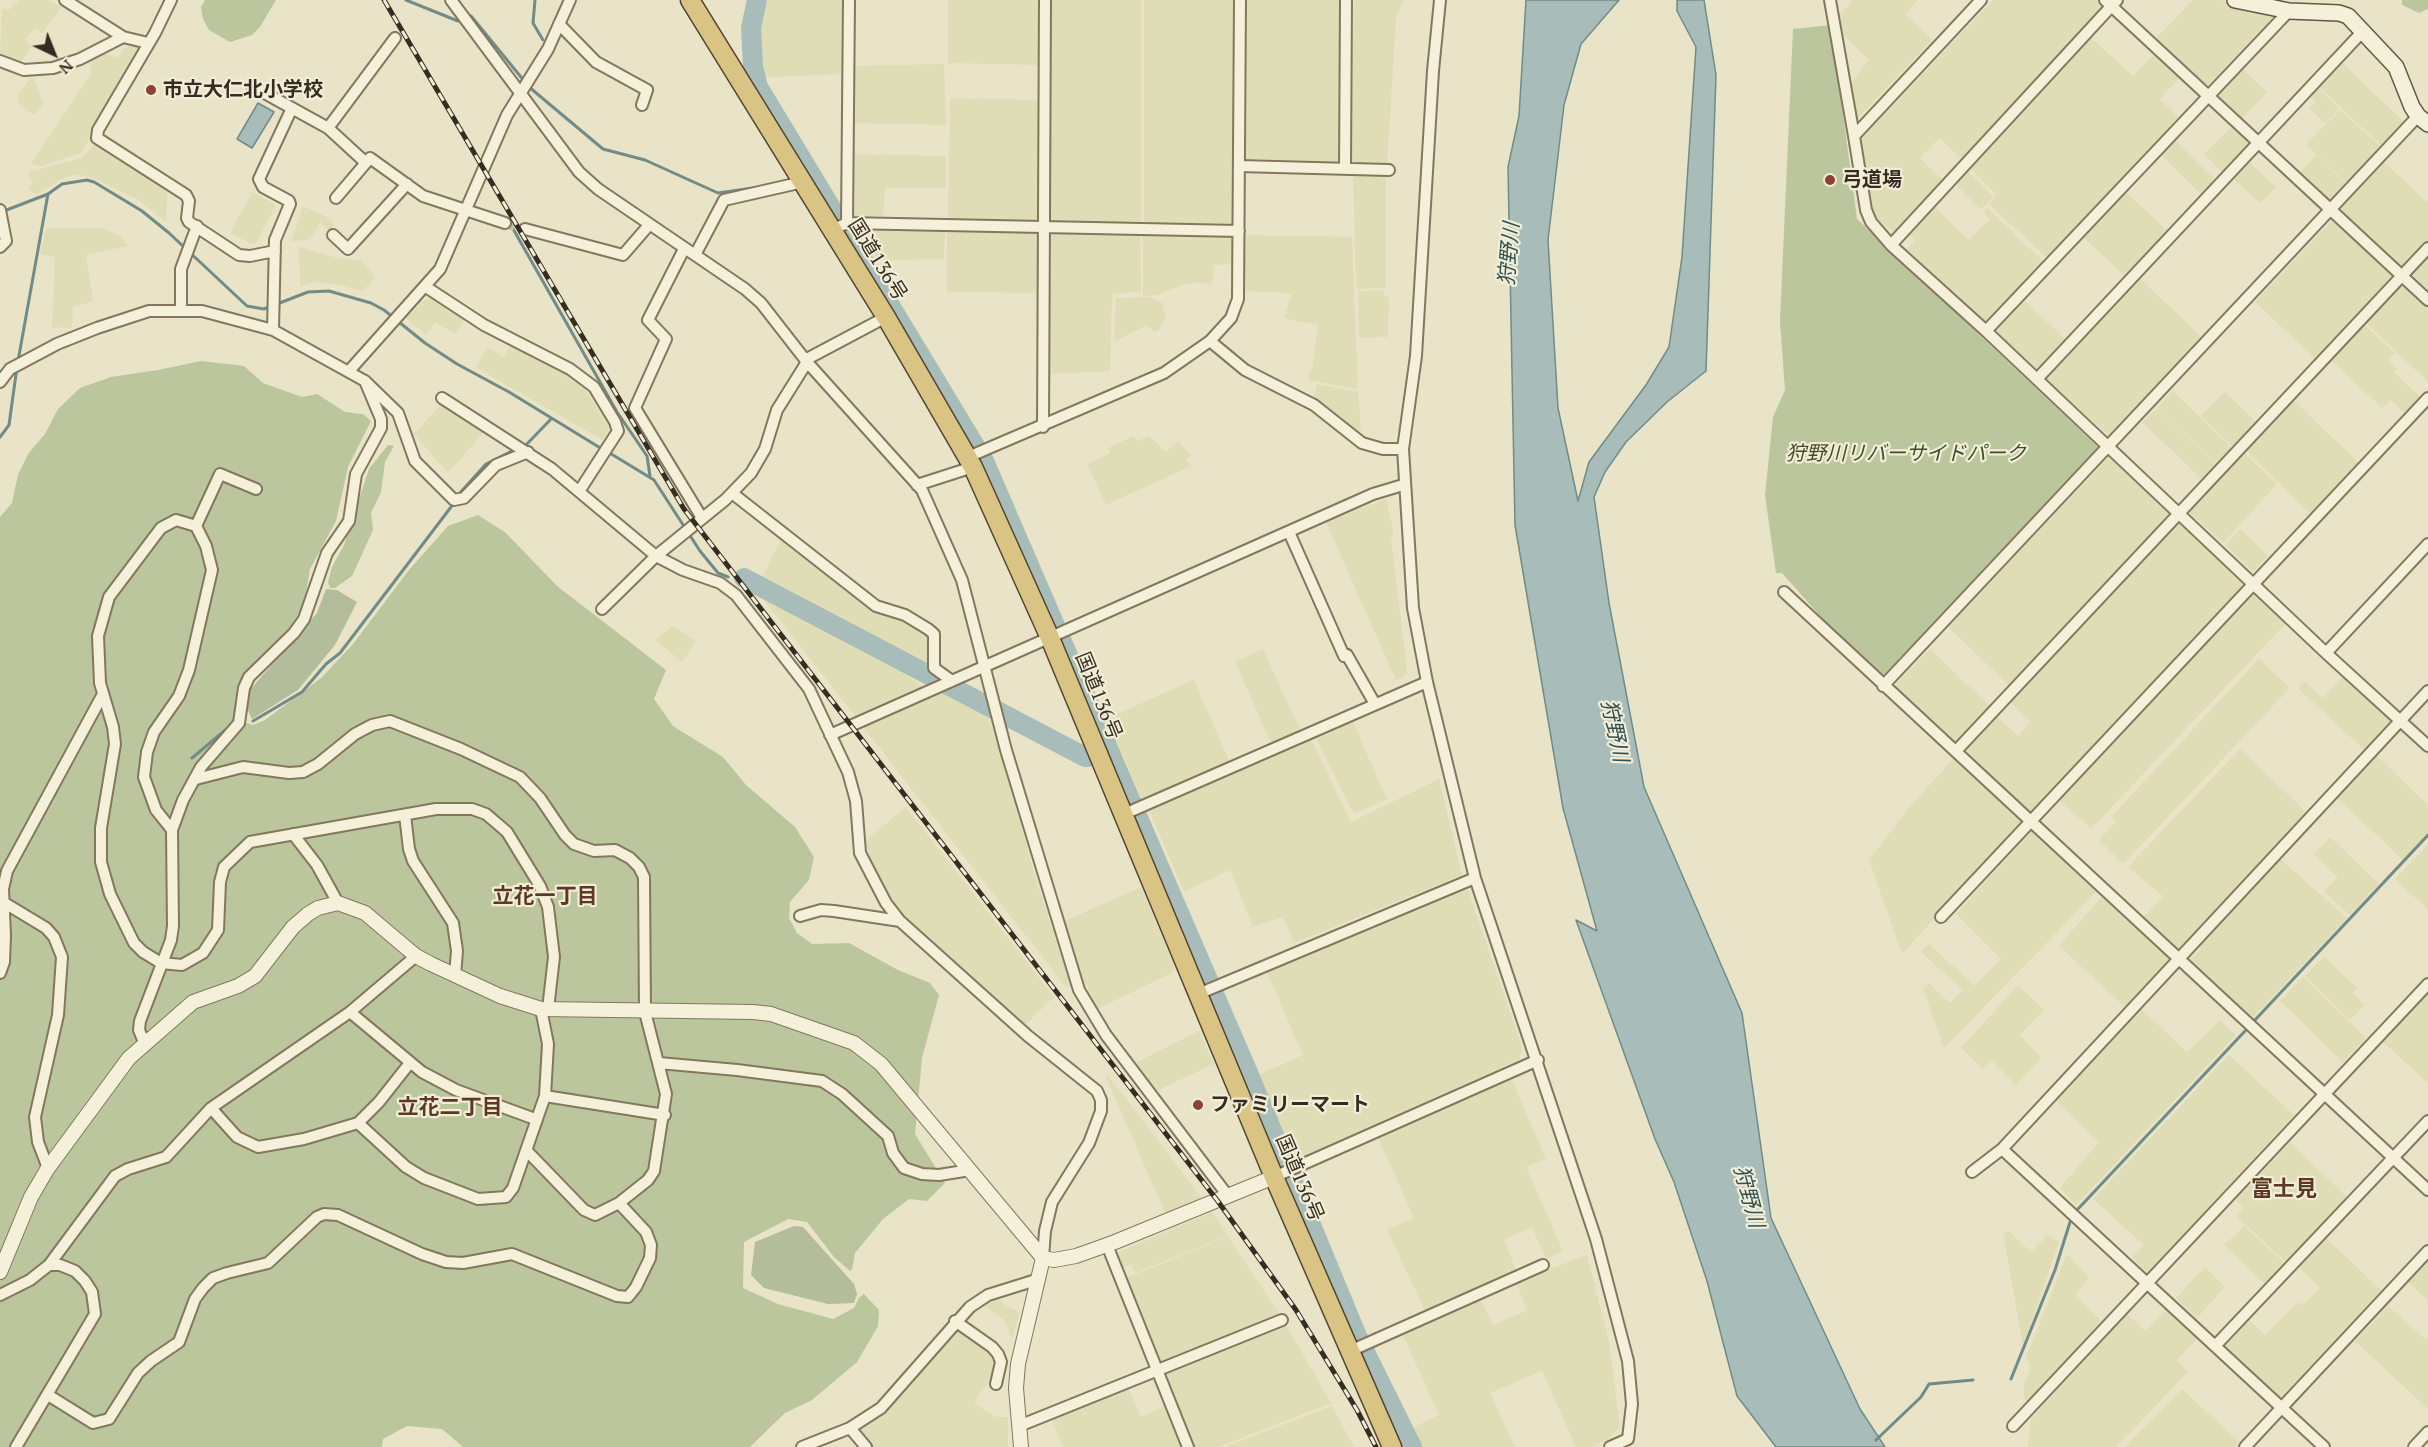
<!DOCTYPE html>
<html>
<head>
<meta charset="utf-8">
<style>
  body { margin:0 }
  #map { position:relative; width:2428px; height:1447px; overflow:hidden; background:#e9e4c7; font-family:"PT Serif",serif }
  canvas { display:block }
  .north { position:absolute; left:24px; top:24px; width:60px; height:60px; -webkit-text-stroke:4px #f1edd6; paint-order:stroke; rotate:137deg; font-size:16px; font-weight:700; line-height:24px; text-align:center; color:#352d21 }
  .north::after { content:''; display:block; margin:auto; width:21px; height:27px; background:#352d21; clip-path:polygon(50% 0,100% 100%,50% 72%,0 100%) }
</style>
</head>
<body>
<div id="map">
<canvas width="2428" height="1447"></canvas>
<div class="north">N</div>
</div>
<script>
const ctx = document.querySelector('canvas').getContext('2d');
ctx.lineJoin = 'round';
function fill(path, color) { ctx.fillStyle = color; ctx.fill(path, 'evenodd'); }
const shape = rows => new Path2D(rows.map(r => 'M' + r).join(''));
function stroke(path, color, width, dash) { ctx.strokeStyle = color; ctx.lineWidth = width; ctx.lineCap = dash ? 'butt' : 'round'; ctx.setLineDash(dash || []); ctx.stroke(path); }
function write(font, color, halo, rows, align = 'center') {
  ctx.font = font + ' "PT Serif","Noto Sans JP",serif'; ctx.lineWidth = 4.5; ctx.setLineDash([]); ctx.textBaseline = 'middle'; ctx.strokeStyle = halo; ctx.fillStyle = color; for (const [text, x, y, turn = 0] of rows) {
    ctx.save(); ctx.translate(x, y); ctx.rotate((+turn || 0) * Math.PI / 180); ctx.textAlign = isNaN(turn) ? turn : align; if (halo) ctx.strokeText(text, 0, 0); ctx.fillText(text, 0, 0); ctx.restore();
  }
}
const farmland = shape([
  [19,0,47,0,62,7,42,33,35,28,25,40,32,46,21,62,0,55,2,9,9,10],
  [761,0,845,0,843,74,772,77,757,75,754,33],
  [948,0,1039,0,1038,65,948,63],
  [1050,0,1141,0,1141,223,1048,220],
  [1144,0,1234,0,1234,224,1144,223],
  [1245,0,1343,0,1342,164,1245,161],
  [1354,0,1403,0,1396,20,1387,164,1351,162],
  [1853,0,1918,0,1905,14,1932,40,1858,118,1854,118,1850,84,1869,60,1842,33,1840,14],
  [1993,0,2098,0,2106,8,1962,159,1939,138,1920,158,1943,180,1894,233,1873,214,1861,139],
  [2193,0,2221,0,2239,9,2270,15,2272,18,2206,87,2156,38],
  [2089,36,2133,76,2155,54,2180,77,2160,99,2178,117,2047,258,1989,204,1997,195,1968,166],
  [137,44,139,51,81,153,42,166,31,164,92,72,89,60,101,52,118,58,123,49],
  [2340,61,2404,122,2382,146,2317,85],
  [944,64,946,125,852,123,853,66],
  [2243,69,2267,92,2241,119,2217,97],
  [31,78,34,78,43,103,37,113,32,114,18,103,18,95],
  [2316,86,2339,109,2325,123,2309,108,2316,102,2308,95],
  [950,98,1039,100,1039,221,948,218],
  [2340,110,2381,147,2347,183,2306,145],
  [2234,125,2252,143,2224,174,2204,154],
  [2176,141,2216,181,2202,195,2161,155],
  [95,143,167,190,166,222,138,200,95,179,77,174,61,179,37,195,32,192,29,187,33,184,28,172,82,158],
  [852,154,946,156,946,188,885,188,883,216,853,217],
  [2316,155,2346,184,2329,203,2303,179,2305,176,2300,172],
  [2248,161,2276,187,2260,203,2232,178],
  [2384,162,2428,203,2428,241,2401,270,2338,210],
  [1965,168,1993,197,1981,210,1952,181],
  [1386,172,1386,285,1385,288,1356,289,1353,174],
  [252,192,276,205,256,243,252,244,230,233],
  [2126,192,2168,232,2126,277,2083,237],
  [1932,205,1969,240,1990,219,1984,213,1987,208,2043,261,1988,320,1984,320,1907,249,1915,240,1906,232],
  [303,206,325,216,334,225,329,230,320,223,310,239,291,242],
  [2333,219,2395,277,2317,360,2255,302],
  [945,227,944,259,869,260,850,228],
  [46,228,102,228,121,236,128,246,86,255,93,301,73,307,72,328,52,327,55,257,40,254],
  [947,228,1039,230,1039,293,947,292],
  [1049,230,1140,232,1141,291,1112,294,1110,371,1049,374],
  [1143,232,1234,234,1233,264,1214,265,1212,285,1200,282,1184,284,1158,295,1143,296],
  [1244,235,1352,237,1358,389,1308,380,1313,365,1318,325,1284,318,1291,295,1288,293,1245,291],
  [299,247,337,258,361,260,375,277,363,291,335,284,314,282,300,286],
  [2428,254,2428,295,2408,276],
  [2137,276,2202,337,2110,437,2044,377],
  [2400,283,2428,309,2428,382,2364,321],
  [1383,290,1385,297,1389,297,1388,337,1359,338,1358,291],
  [431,297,465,319,455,334,435,322,426,335,406,318,423,301],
  [1151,297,1164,304,1162,310,1166,314,1158,331,1154,332,1147,325,1114,342,1116,298],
  [2025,301,2067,341,2038,371,1995,331],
  [2362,323,2395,353,2389,360,2397,369,2394,372,2421,398,2405,414,2391,400,2382,408,2331,360],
  [510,345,562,373,585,389,609,427,603,440,475,367,488,348,504,357],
  [1317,384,1358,392,1361,430,1358,432,1313,399],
  [2173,391,2234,450,2219,467,2158,407],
  [2225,392,2258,424,2235,449,2201,416],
  [2292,399,2359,463,2311,514,2249,454,2247,447],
  [443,402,485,431,448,473,414,434],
  [2158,408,2218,467,2205,482,2142,422],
  [1134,436,1137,441,1149,436,1166,452,1178,442,1191,455,1186,459,1191,466,1106,505,1087,464,1110,453,1108,448],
  [2243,452,2277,484,2223,543,2188,511],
  [2110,456,2172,515,2010,686,1948,627],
  [1386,499,1394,532,1391,537,1407,671,1407,674,1396,680,1326,522],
  [2179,521,2246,585,2030,813,1962,751,1996,716,2018,736,2031,722,2009,701],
  [2240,529,2268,556,2253,572,2225,545],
  [782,538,919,627,930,637,930,668,927,670,911,661,761,578],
  [761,592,900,670,923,687,856,717,759,594],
  [2256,592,2287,622,2091,829,2058,799],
  [672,626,696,641,682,662,656,640],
  [1263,649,1301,732,1272,745,1235,662],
  [1930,649,1991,707,1955,744,1894,686],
  [2259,659,2290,688,2123,864,2099,840,2116,822,2111,817],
  [2344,675,2392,720,2364,750,2298,688,2305,682,2323,698],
  [1194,680,1230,763,1143,802,1123,755,1114,750,1101,721],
  [942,692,948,693,987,713,1000,748,1037,883,1071,986,1066,987,864,728,864,725],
  [1352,720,1387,799,1354,814,1315,736],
  [1310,737,1351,822,1439,779,1462,875,1294,943,1283,917,1253,927,1230,870,1184,892,1148,808],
  [2240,749,2306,812,2178,950,2143,918,2163,896,2128,867],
  [2377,756,2428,805,2428,833,2403,860,2337,798],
  [1954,758,2023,821,1902,954,1869,860,1907,810],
  [906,807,1054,997,1025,1025,904,916,879,878,866,847,866,840],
  [2032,831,2096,892,1944,1048,1923,989,1929,983,1950,1003,1963,990,1921,952,1929,944,1975,986,2001,959,1956,914],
  [2330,837,2379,884,2350,915,2324,891,2338,877,2314,854],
  [2428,844,2428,910,2395,879],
  [2280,859,2347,918,2252,1018,2191,960,2201,949,2198,947],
  [1141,887,1175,967,1172,973,1097,1009,1075,961,1063,922],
  [1468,890,1522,1047,1520,1059,1293,1161,1258,1075,1303,1055,1267,972,1437,899],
  [2102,896,2171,956,2125,1007,2059,946],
  [2324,956,2357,988,2353,993,2365,1005,2350,1020,2305,976],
  [2303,977,2366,1038,2343,1062,2280,1001],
  [2018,985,2044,1010,2020,1035,2041,1058,2016,1085,1992,1061,1983,1069,1961,1048],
  [2428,994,2428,1083,2383,1042],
  [2141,1009,2187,1052,2220,1020,2236,1035,2076,1205,2060,1188,2099,1142,2055,1100],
  [1199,1031,1214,1064,1156,1091,1136,1066,1137,1062],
  [2229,1055,2294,1115,2147,1273,2132,1257,2144,1245,2093,1199],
  [1108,1075,1203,1200,1166,1215,1106,1077],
  [1512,1080,1546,1159,1526,1167,1563,1251,1546,1259,1532,1227,1504,1240,1516,1270,1425,1311,1387,1230,1414,1218,1377,1135,1459,1098],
  [2290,1143,2349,1199,2288,1264,2236,1216,2244,1208,2236,1200],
  [1212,1212,1228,1236,1135,1273,1131,1264,1121,1269,1116,1258,1119,1252],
  [2244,1226,2287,1265,2267,1286,2224,1245],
  [2010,1232,2031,1252,2048,1235,2059,1242,2023,1346,2003,1233],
  [2324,1236,2381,1290,2279,1400,2223,1347,2249,1320,2265,1335,2298,1302,2303,1305,2320,1288,2297,1265],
  [1228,1237,1280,1315,1160,1364,1124,1279],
  [2067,1254,2089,1278,2075,1296,2101,1321,2028,1402,2024,1398,2024,1383,2030,1371,2030,1364,2026,1358],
  [1587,1255,1609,1342,1620,1427,1610,1438,1593,1447,1576,1447,1542,1371,1490,1393,1515,1447,1422,1447,1414,1427,1439,1415,1402,1333,1480,1298,1493,1325,1527,1310,1516,1282],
  [2428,1261,2428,1301,2408,1282],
  [2205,1267,2225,1287,2197,1318,2176,1298],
  [997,1298,1009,1308,1020,1312,1012,1338,1003,1319,983,1305],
  [2388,1306,2425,1339,2428,1337,2428,1409,2355,1341],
  [2170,1307,2200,1336,2177,1360,2188,1372,2116,1447,2028,1447,2031,1419,2127,1314,2145,1331],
  [1285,1323,1331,1403,1218,1447,1194,1447,1164,1374],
  [956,1329,986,1349,997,1361,997,1369,974,1403,996,1417,1008,1417,1008,1447,873,1447,860,1432,861,1429,883,1414],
  [1128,1387,1141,1417,1168,1404,1185,1447,1063,1447,1051,1417],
  [2182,1389,2239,1442,2235,1447,2125,1447],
  [1332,1406,1354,1447,1225,1447]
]);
const green = shape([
  [205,0,276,0,260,27,252,35,230,42,209,30,203,19,201,7],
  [2402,0,2428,0,2428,9,2419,13,2402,5],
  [1831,25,1857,219,2098,447,1883,676,1829,626,1782,573,1776,573,1765,495,1773,417,1785,390,1780,321,1793,29],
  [201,361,244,366,263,383,302,397,317,394,345,412,363,414,371,421,348,467,336,521,310,569,303,612,292,631,259,662,251,685,238,699,244,722,253,725,265,720,321,678,353,644,409,570,448,526,478,515,506,533,557,586,666,670,654,699,673,726,723,757,746,785,795,827,814,857,809,880,790,902,789,918,797,933,812,944,849,943,898,970,930,983,939,995,922,1058,915,1134,945,1183,927,1201,909,1199,883,1219,855,1253,852,1270,850,1271,834,1257,807,1222,788,1219,744,1242,743,1288,778,1304,833,1319,854,1308,859,1298,864,1294,879,1310,878,1326,857,1362,812,1400,785,1413,750,1447,463,1447,442,1429,407,1426,383,1439,382,1447,0,1447,0,517,12,503,18,475,28,454,45,434,58,409,80,388,111,377,158,370],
  [388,445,394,446,385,462,381,492,371,513,373,530,352,576,335,588,330,588,328,582,332,567,344,545,369,469]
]);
const cemetery = shape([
  [326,589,337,590,357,602,335,645,298,690,252,719,246,706,248,692,317,613],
  [794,1226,803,1227,854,1284,857,1294,854,1303,828,1304,764,1288,751,1275,755,1242]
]);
const water = shape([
  [1526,0,1619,0,1581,44,1564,105,1548,240,1558,408,1578,501,1589,462,1646,385,1669,347,1682,257,1696,47,1677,11,1677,0,1704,0,1716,75,1706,371,1667,402,1626,442,1605,472,1594,497,1609,603,1644,787,1742,1013,1771,1218,1860,1409,1885,1447,1776,1447,1737,1396,1707,1281,1674,1182,1655,1139,1576,920,1597,931,1563,808,1515,525,1508,167,1519,116,1526,0],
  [258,103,274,112,252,148,237,139,258,103]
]);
const stream = shape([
  [406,0,458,21],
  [535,0,533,23,543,40],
  [471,16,525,82],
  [529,87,603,149,645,160,718,193,760,187],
  [4,211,48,194,62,184,87,180,94,182,142,211,169,233,247,306,264,309,271,306],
  [512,227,617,412,647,456,650,476],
  [277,304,308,292,329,291,371,303,384,310,425,343,457,364,509,392,602,449],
  [18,361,48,194],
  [0,437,9,425,17,367],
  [525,446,551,419],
  [608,452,654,480,700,551,718,573,728,577],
  [459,494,486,464,516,449],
  [253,721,302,692,326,664,340,653,451,507],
  [192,758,229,727],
  [2255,1020,2428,835],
  [2078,1209,2245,1031],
  [2011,1379,2055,1270,2071,1219],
  [1876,1440,1921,1397,1929,1384,1973,1380]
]);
const river = shape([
  [757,0,751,28,753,67,758,87,984,461,1249,1075,1357,1336,1412,1447],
  [744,578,1085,757,1111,755]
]);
const minorTunnel = shape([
  [505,223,525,229]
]);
const minor = shape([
  [65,0,123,37,148,43],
  [171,0,155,33,98,130,97,138,186,195,189,201,187,218,189,222,239,255,250,256,275,251],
  [451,0,579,172,598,189,745,289,761,303,807,362,922,490,962,580,1006,750,1079,990,1106,1035,1228,1196],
  [1440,0,1433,71,1416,356,1403,449,1413,608,1427,682,1475,878,1596,1239,1628,1361,1632,1404,1628,1439,1610,1447],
  [1830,0,1854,136],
  [1981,0,1854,136,1866,210,1871,222,1891,245,1986,331,2326,653,2428,746],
  [2105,0,2428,300],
  [559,24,596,62,647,90,642,105],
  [0,61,24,70,53,68,80,59,123,37],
  [252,86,328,128,365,162],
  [328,128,395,38],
  [1239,166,1389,170],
  [1345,168,1346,0],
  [336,198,370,158,423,196,505,223],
  [0,210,6,241,0,247],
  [847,223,849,0],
  [525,229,623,255,649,225],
  [832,230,847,223,1239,231],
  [333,235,348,249,407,184],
  [1891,245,2117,0],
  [684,249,648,320,666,339,635,408,702,518],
  [695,255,724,200,803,182],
  [426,287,484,325,570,369,594,387,615,422,618,431,580,490],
  [181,311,181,269,197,226],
  [273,330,275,240,290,204,289,201,263,187,259,179,292,108],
  [1986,331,2289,11],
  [1210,341,1245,370,1314,405,1362,443,1383,449,1403,449],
  [805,360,886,317],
  [349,371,440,269,507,115,548,49,570,0],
  [2037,379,2363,31],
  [0,382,10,369,57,344,97,328,149,311,202,311,273,330,365,381,398,413,415,461,454,500,464,498,496,465,528,452],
  [442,398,552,469,656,556,683,570,720,583,736,595,809,689,848,772,856,801,860,853,886,903,900,921,1028,1036,1097,1091,1101,1100,1101,1111,1089,1143,1052,1202,1045,1231,1043,1258],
  [1043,427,1045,0],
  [968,457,1164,373,1210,341,1231,318,1238,299,1240,0],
  [917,485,973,467],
  [732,493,876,606,905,615,928,629,934,634,934,668,952,681],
  [196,526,176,520,161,528,109,597,98,636,100,683,113,727,115,744,101,828,101,862,110,894,134,943,143,952,161,963,182,965,203,953,218,930,220,882,224,867,250,842,436,809,472,809,486,814,507,832,540,886,548,907,554,957,548,1009],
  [1289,532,1344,656,1347,655,1375,704],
  [1784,592,2428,1190],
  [602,609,656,556,725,500,751,473,765,449,777,410,807,362],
  [2326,653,2428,544],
  [1883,686,2418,116],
  [830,735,1373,494,1403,485],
  [1956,751,2428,248],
  [196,779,243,767,289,773,303,772,318,764,355,734,372,725,390,721,461,749,520,777,540,798,565,835,574,844,594,851,615,850,630,858,639,867,644,877,645,1012,666,1094,654,1171,648,1180,619,1203,595,1215,584,1210,527,1151],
  [405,815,409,849,413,861,453,923,457,951,455,975],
  [1122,815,1427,682],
  [172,830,156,810,144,777,147,752,154,732,179,696,189,670,212,570,206,546,196,526,220,474,256,489],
  [293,834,317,865,338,903],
  [3,902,46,928,54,937,62,957,58,1015,35,1117,38,1142,48,1168],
  [800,916,821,910,834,911,900,921],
  [1941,917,2428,398],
  [0,973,4,962,5,936,3,889,7,871,103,694],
  [1198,994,1475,878],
  [350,1012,422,1072,456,1090,535,1119],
  [144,1042,139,1030,140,1021,171,940,173,926,172,830,183,800,201,767,239,723,244,688,249,677,294,633,304,619,327,553,349,521,356,474,381,428,381,419,365,381],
  [659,1063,737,1070,822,1081,842,1094,888,1136,893,1153,904,1168,922,1174,939,1175,970,1170],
  [545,1096,665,1115],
  [211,1108,237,1137,258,1147,304,1139,358,1123,406,1167,424,1178,478,1199,506,1197,513,1188,545,1096,548,1044,541,1009],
  [358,1123,379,1102,409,1064],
  [2002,1149,2324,1447],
  [1972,1172,2002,1149,2428,691],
  [1274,1177,1538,1060],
  [1107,1245,1188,1447],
  [0,1295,30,1280,49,1265,115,1176,128,1169,166,1157,211,1108,350,1012,416,956],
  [955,1321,992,1347,998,1354,1001,1362,996,1384],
  [2216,1345,2428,1121],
  [1350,1351,1543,1265],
  [48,1395,93,1423,109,1419,138,1373,151,1361,179,1342,195,1299,203,1288,213,1278,227,1273,268,1263,317,1217,324,1214,338,1215,422,1254,446,1262,463,1263,512,1254,617,1296,628,1297,636,1287,650,1258,651,1245,646,1232,619,1203],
  [1019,1426,1282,1320],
  [2013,1426,2428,984],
  [850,1428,866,1447],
  [16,1447,95,1314,92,1292,85,1281,75,1271,60,1265,49,1265],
  [802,1447,850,1428,881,1408,970,1307,988,1295,1036,1280],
  [2245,1447,2428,1251],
  [2414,1447,2428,1432]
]);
const tertiary = shape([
  [0,1272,31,1197,48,1168,129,1058,193,1002,238,986,255,976,293,927,308,914,318,908,338,903,365,913,416,956,431,964,500,996,541,1009,753,1012,771,1014,854,1043,881,1064,1043,1258,1054,1260,1076,1256,1115,1242,1274,1177],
  [1021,1447,1016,1388,1018,1364,1043,1258]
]);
const secondary = shape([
  [2235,0,2289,11,2339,13,2348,16,2396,67,2412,107,2418,116,2428,124]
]);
const trunk = shape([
  [690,0,886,317,973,467,1050,638,1274,1177,1392,1447]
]);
const rail = shape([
  [384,0,684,509,1217,1200,1296,1310,1357,1410,1376,1447]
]);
const markers = [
  [151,90,6,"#8a4136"],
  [1830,180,6,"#8a4136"],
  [1198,1105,6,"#8a4136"]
];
const poiNames = [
  ["市立大仁北小学校",163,90],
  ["弓道場",1842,180],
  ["ファミリーマート",1210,1105]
];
const streetNames = [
  ["国道136号",877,260,58],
  ["国道136号",1098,696,68],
  ["国道136号",1299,1178,67]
];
const parkNames = [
  ["狩野川リバーサイドパーク",1906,454]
];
const waterNames = [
  ["狩野川",1510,254,-85],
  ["狩野川",1614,731,78],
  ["狩野川",1748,1197,75]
];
const neighbourhoodNames = [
  ["立花一丁目",545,897],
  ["立花二丁目",450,1108]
];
const quarterNames = [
  ["富士見",2284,1190]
];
fill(farmland, '#deddb6');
fill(green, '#bbc69d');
fill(cemetery, '#b3bc9b');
fill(water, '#a8bdba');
stroke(water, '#708b88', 1.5);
stroke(stream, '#708b88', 3);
stroke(river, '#a8bdba', 20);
stroke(minorTunnel, '#c5bfa6', 10, [10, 5]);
stroke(minor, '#83775f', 14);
stroke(tertiary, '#83775f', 16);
stroke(secondary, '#645842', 18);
stroke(trunk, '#514532', 21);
stroke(minor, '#f5f0da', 10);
stroke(tertiary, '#f5f0da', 14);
stroke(secondary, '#f5f0da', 15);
stroke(trunk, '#dac484', 18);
stroke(rail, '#352d21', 5);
stroke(rail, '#f1edd6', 3, [9]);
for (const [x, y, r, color] of markers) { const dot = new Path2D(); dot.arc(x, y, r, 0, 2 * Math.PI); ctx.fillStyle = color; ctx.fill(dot); stroke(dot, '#f1edd6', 2); }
write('bold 20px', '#352d21', '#f1edd6', poiNames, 'left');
write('20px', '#352d21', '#f1edd6', streetNames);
write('italic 20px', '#404f2a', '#f1edd6', parkNames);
write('italic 21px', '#325053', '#f1edd6', waterNames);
write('bold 21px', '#5c3825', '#f1edd6', neighbourhoodNames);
write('bold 22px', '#5c3825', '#f1edd6', quarterNames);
</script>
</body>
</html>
